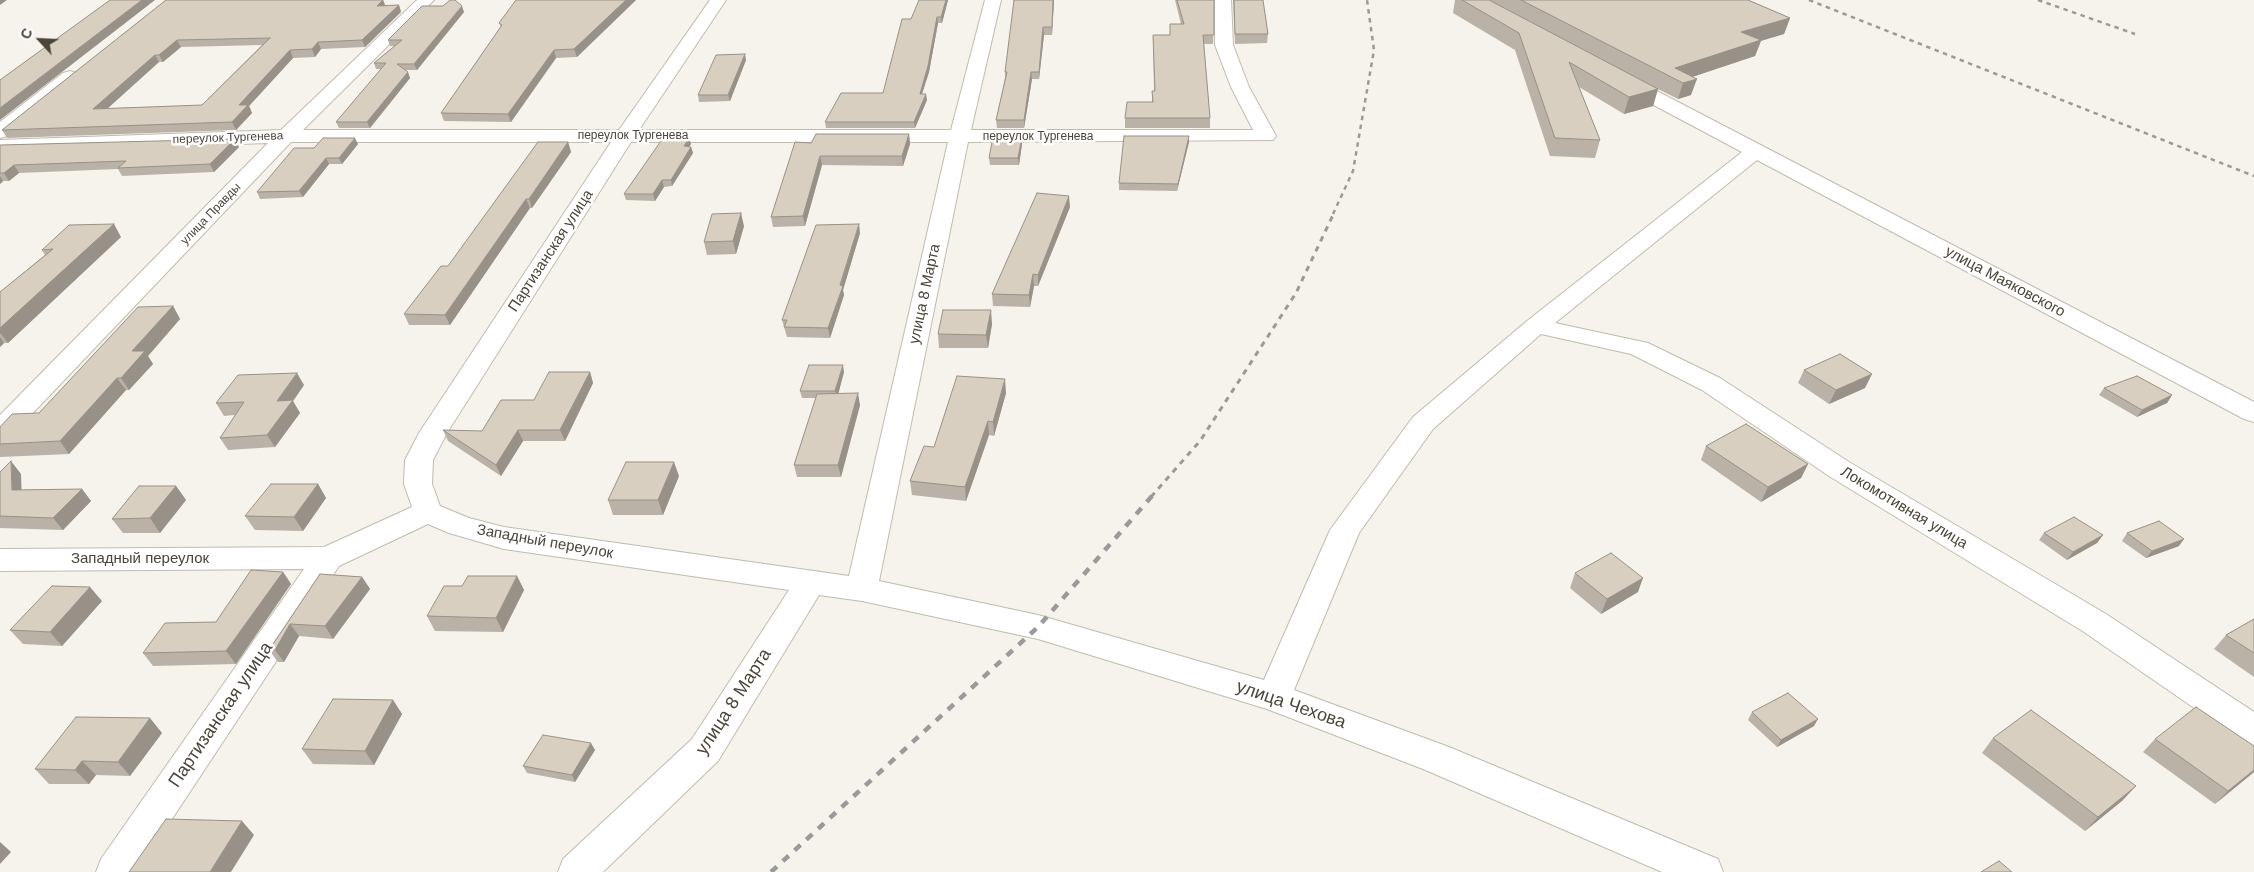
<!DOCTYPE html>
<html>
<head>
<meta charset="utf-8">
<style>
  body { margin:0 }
  #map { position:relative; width:2254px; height:872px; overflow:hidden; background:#f6f3ec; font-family:Helvetica,sans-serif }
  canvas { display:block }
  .north { position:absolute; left:15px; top:15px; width:50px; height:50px; -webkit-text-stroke:4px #fff; paint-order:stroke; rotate:295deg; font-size:14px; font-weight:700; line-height:20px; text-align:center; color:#4b4439 }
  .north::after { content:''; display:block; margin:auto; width:18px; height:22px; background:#4b4439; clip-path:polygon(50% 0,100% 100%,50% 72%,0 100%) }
</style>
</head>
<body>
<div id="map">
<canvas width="2254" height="872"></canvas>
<div class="north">С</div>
</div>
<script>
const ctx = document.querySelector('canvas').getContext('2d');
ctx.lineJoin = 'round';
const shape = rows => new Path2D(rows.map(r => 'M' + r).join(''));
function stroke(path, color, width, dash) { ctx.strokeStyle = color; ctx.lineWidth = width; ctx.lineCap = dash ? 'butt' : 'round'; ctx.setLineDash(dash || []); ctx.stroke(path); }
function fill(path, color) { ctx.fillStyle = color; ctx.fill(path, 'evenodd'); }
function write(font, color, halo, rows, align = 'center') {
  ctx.font = font + ' Helvetica,sans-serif'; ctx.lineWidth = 5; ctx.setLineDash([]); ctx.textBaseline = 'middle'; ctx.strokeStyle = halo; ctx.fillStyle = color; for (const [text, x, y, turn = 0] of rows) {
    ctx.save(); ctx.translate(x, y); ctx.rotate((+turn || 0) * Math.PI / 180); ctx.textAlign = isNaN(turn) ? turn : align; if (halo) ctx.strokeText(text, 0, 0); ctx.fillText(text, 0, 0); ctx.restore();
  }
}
const minor = shape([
  [417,0,434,0,303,130,619,130,710,0,726,0,639,130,951,130,985,0,1001,0,971,130,1253,130,1231,87,1215,45,1215,0,1231,0,1233,45,1249,87,1276,136,1273,140,968,142,879,581,1038,615,1264,680,1330,530,1413,417,1527,321,1742,152,1616,85,1614,81,1616,77,1623,75,1630,77,2254,402,2254,422,2244,419,1757,160,1555,323,1648,343,1720,378,1849,462,2106,614,2254,712,2254,746,2242,741,2084,632,1829,476,1702,390,1631,354,1541,334,1433,429,1359,533,1294,690,1449,747,1718,859,1723,872,1662,872,1423,769,1267,709,1038,639,862,601,819,595,718,761,603,872,558,872,563,859,692,739,789,590,504,549,449,533,428,524,339,566,137,872,96,872,101,859,304,569,0,571,0,549,324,547,412,507,404,484,405,460,419,433,611,142,291,142,10,437,0,440,0,415,268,143,0,152,0,140,281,130,417,0],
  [631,142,948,142,849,576,504,527,469,518,440,506,432,484,433,460,447,433,631,142],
  [70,71,77,73,79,77,77,81,7,136,0,138,0,122,63,73,70,71]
]);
const railFar2 = shape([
  [1809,0,2254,176],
  [2038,0,2135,34],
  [1333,214,1353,171,1374,50,1367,0]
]);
const railFar1 = shape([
  [1151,497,1200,441,1296,293,1334,213]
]);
const rail = shape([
  [771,872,1038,627,1152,496]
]);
const wall = shape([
  [166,0,383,0,385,6,399,5,401,12,365,47,321,49,315,57,293,58,249,106,252,113,236,130,7,138,2,130],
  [262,45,202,105,107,109,159,62,163,62,181,47],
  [636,0,577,57,556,58,511,122,444,121,441,113,501,27,499,23],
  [948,0,942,23,938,23,929,72,922,94,927,100,915,128,826,128,825,122,883,93,911,19],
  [1054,0,1052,35,1044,35,1039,79,1032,79,1024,128,997,128,996,120,1005,78,1005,72],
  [1175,0,1214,0,1213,44,1204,44,1210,118,1210,128,1125,128,1125,118,1152,102,1152,91,1154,91,1153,35,1170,35,1170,24,1181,24],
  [1233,0,1263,0,1268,34,1267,43,1235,44],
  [1455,0,1748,0,1790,18,1784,34,1761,40,1755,56,1692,77,1691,95,1678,99,1658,89,1653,106,1624,114,1579,87,1600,140,1595,158,1550,156,1515,50,1453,13],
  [464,12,417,70,404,70,410,78,370,128,339,128,336,122,381,69,376,69,374,63,394,46,390,46,388,40],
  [746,60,730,101,699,102,698,95],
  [909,134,910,144,903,166,822,165,805,226,773,227,771,217,811,143],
  [568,142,571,152,532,208,530,208,450,325,409,325,404,314,448,266],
  [1189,142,1177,191,1119,190,1119,183],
  [358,144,342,164,329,164,303,197,260,199,257,192,314,148],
  [691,144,689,147,691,147,693,153,672,186,664,187,655,201,626,200,624,194],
  [1022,144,1019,165,990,165,989,158],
  [0,145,239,147,214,172,122,176,118,169,19,173,9,181,3,181,0,184],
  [1070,207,1038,286,1034,286,1030,307,993,306,992,294],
  [744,226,736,254,707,255,704,242],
  [860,233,843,290,844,295,830,338,787,337,782,320],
  [121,237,8,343,4,343,0,347,0,292,45,255,42,250],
  [173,306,180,319,148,356,153,364,129,390,126,390,69,454,0,457,0,427,39,413],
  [992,324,988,348,939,348,938,334],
  [1804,370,1865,388,1829,404,1798,383],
  [590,372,593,383,565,441,523,441,501,476,448,441,443,430,482,431,534,400],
  [844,372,838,393,860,405,841,477,797,477,794,465,816,398,802,398,800,391],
  [304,385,293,401,300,413,275,447,228,450,220,438,235,415,224,416,216,403],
  [2104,388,2172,395,2167,403,2137,417,2099,395],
  [1006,393,994,436,989,435,966,501,912,495,910,481,934,447],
  [1706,446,1808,464,1801,478,1761,502,1701,460],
  [0,472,21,474,21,490,82,489,91,501,63,530,0,528],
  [679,476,663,515,613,515,608,500],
  [318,484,326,498,303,531,255,530,245,516],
  [176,486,186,500,160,533,123,533,112,519],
  [2044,533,2103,535,2097,543,2067,560,2039,540],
  [2127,533,2179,546,2146,558,2122,541],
  [283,572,291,584,236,664,153,666,143,653,216,622],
  [1575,573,1638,592,1601,614,1570,588],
  [320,574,362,577,370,589,333,639,299,636,284,662,278,662,269,650],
  [517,576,524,590,503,632,435,631,427,616,462,586],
  [102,601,62,646,23,644,10,630],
  [2254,619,2254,677,2214,649,2226,635],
  [393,700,402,714,374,765,313,764,302,749],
  [1752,712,1814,726,1777,747,1748,720],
  [162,733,130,776,96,775,89,784,49,784,35,769],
  [1993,738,2123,800,2085,831,1982,753],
  [2155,739,2254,772,2215,804,2143,752],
  [595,750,575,782,527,773,523,766]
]);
const shadedWall = shape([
  [0,0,7,0,0,5],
  [142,0,155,0,0,120,0,108],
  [383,0,386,7,377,6],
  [626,0,636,0,577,57,574,49],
  [946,0,948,0,942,23,941,17],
  [1053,0,1054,0,1052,35,1052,27],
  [399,5,401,12,365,47,362,40],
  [462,6,464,12,417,70,414,64],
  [937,17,938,23,929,72,920,100,920,94],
  [1790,18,1784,34,1761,41,1755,56,1680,81,1675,68,1741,32],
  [1043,27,1044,35,1039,79,1039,72],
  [177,40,181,47,163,62,159,55],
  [318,42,321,49,315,57,312,49],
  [290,50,293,58,249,106,252,113,236,130,232,122,239,105],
  [554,50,556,58,511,122,508,114],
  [745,54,746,60,730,101,728,95],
  [155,55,159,62,98,117,93,109],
  [408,72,410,78,370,128,367,122],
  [1031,72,1032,79,1024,128,1024,120],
  [1697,79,1691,95,1678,99,1683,83],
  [1658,89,1653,106,1624,114,1629,97],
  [926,94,927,100,915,128,914,122],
  [909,134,910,144,903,166,902,156],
  [1189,136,1189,142,1177,191,1178,184],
  [1022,137,1022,144,1019,165,1018,158],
  [355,138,358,144,342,164,339,158],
  [689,138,691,144,685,153,684,146],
  [235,139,239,147,214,172,210,164],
  [568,142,571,152,532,208,529,199],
  [691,147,693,153,672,186,671,180],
  [820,156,822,165,805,226,803,216],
  [326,158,329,164,303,197,299,191],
  [14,165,19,173,9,181,4,173],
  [0,176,3,181,0,184],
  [662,180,664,187,655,201,653,194],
  [1069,196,1070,207,1038,286,1038,275],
  [526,199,530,208,450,325,445,315],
  [741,213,744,226,736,254,733,241],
  [114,224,121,237,8,343,0,333,0,328],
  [859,224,860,233,843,290,844,295,830,338,828,328],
  [1033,274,1034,286,1030,307,1029,295],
  [173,306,180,319,148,356,153,364,129,390,121,378,132,351],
  [991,310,992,324,988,348,986,335],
  [0,337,4,343,0,347],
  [843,365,844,372,837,399,835,391],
  [590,372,593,383,565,441,560,430],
  [297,373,304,385,293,401,300,413,275,447,267,435,277,401],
  [1872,374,1865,388,1829,404,1836,390],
  [117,378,126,390,69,454,60,441],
  [1005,379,1006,393,994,436,993,422],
  [858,393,860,405,841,477,838,465],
  [2172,395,2167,403,2137,417,2142,410],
  [988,421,989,435,966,501,965,487],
  [518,430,523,441,501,476,496,465],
  [11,461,21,474,22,502,12,490],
  [674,462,679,476,663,515,658,500],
  [1808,464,1801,478,1761,502,1768,487],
  [318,484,326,498,303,531,294,517],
  [176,486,186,500,160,533,150,518],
  [82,489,91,501,63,530,53,518],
  [2103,535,2097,543,2067,560,2073,552],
  [2184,539,2179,546,2146,558,2152,551],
  [283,572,291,584,236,664,226,651],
  [517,576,524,590,503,632,496,618],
  [362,577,370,589,333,639,325,626],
  [1643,578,1638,592,1601,614,1607,599],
  [90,587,102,601,62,646,50,632],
  [290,624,299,636,284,662,275,650],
  [393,700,402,714,374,765,365,751],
  [150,718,162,733,130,776,118,762],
  [1818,719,1814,726,1777,747,1781,740],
  [591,743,595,750,575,782,572,775],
  [82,761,96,775,89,784,75,770],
  [2254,770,2254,772,2215,804,2228,791],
  [2136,786,2123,800,2085,831,2098,817],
  [242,821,254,835,231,872,210,872],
  [0,842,11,852,0,864]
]);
const building = shape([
  [110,0,142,0,0,108,0,80,110,0],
  [166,0,383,0,377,6,399,5,362,40,318,42,312,49,290,50,239,105,248,105,232,122,2,130,166,0],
  [270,38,202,105,93,109,155,55,159,55,177,40,270,38],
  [450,0,455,0,462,6,414,64,397,64,408,72,367,122,336,122,386,63,374,63,402,40,388,40,422,6,443,6,450,0],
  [516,0,626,0,574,49,554,50,508,114,441,113,502,25,499,23,516,0],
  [919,0,946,0,941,17,937,17,928,66,920,94,926,94,914,122,825,122,841,93,883,93,902,19,911,19,919,0],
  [1014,0,1053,0,1052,27,1043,27,1039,72,1031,72,1024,120,996,120,1007,72,1005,72,1014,0],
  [1177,0,1214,0,1214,35,1203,35,1210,118,1125,118,1127,102,1153,102,1152,91,1155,91,1153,35,1170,35,1170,24,1184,24,1177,0],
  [1234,0,1263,0,1268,34,1235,34,1234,0],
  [1462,0,1489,0,1658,89,1629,97,1569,62,1600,140,1555,138,1519,33,1462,0],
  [1521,0,1748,0,1790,18,1741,32,1761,40,1675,68,1697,79,1683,83,1521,0],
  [745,54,728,95,698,95,716,55,745,54],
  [816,134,909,134,902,156,820,156,803,216,771,217,795,142,811,143,816,134],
  [1124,136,1189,136,1178,184,1119,183,1124,136],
  [993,137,1022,137,1018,158,989,158,993,137],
  [323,138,355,138,339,158,326,158,299,191,257,192,294,148,314,148,323,138],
  [663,138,689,138,684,146,691,147,671,180,662,180,653,194,624,194,663,138],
  [235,139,210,164,118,168,126,161,14,165,4,173,0,173,0,145,235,139],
  [538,142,568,142,529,199,526,199,445,315,404,314,441,266,448,266,538,142],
  [1037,193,1069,196,1038,275,1033,274,1029,295,992,294,1037,193],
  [741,213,733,241,704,242,712,214,741,213],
  [114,224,0,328,0,292,53,249,42,250,69,225,114,224],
  [859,224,840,285,843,286,828,328,784,327,787,320,782,320,816,225,859,224],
  [173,306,132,351,145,351,121,378,117,378,60,441,0,444,0,427,12,414,39,413,138,307,173,306],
  [943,310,991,310,986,335,938,334,943,310],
  [1840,354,1872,374,1836,390,1804,370,1840,354],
  [809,365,843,365,835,391,800,391,809,365],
  [549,372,590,372,560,430,518,430,496,465,443,430,482,431,501,400,534,400,549,372],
  [297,373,277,401,293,400,267,435,220,438,244,402,216,403,238,375,297,373],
  [957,376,1005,379,993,422,988,421,965,487,910,481,924,446,934,447,957,376],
  [2137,376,2172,395,2142,410,2104,388,2137,376],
  [858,393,838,465,794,465,817,394,858,393],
  [1746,424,1808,464,1768,487,1706,446,1746,424],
  [11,461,12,490,82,489,53,518,0,516,0,472,11,461],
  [626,462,674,462,658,500,608,500,626,462],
  [271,484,318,484,294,517,245,516,271,484],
  [139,486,176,486,150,518,112,519,139,486],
  [2074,517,2103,535,2073,552,2044,533,2074,517],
  [2159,521,2184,539,2152,551,2127,533,2159,521],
  [1611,553,1643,578,1607,599,1575,573,1611,553],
  [251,570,283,572,226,651,143,653,165,623,216,622,251,570],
  [320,574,362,577,325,626,290,624,275,650,269,650,320,574],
  [468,576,517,576,496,618,427,616,444,586,462,586,468,576],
  [52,586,90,587,50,632,10,630,52,586],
  [2254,619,2254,653,2226,635,2254,619],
  [1788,693,1818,719,1781,740,1752,712,1788,693],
  [333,699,393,700,365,751,302,749,333,699],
  [2196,707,2254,746,2254,770,2228,791,2155,739,2196,707],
  [2031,710,2136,786,2098,817,1993,738,2031,710],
  [76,717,150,718,118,762,82,761,75,770,35,769,76,717],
  [543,735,591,743,572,775,523,766,543,735],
  [166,819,242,821,210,872,129,872,166,819],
  [1999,861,2012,872,1981,872,1999,861]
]);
const farStreetnames = [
  ["переулок Тургенева",633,136],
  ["переулок Тургенева",1038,137],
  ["переулок Тургенева",228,138,-2],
  ["улица Правды",211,214,-46]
];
const streetNames = [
  ["Партизанская улица",551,251,-57],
  ["улица Маяковского",2005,282,28],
  ["улица 8 Марта",925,294,-78],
  ["Локомотивная улица",1904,508,31],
  ["Западный переулок",545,542,10],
  ["Западный переулок",140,559]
];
const nearStreetnames = [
  ["улица 8 Марта",734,702,-57],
  ["улица Чехова",1291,705,19],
  ["Партизанская улица",221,715,-56]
];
stroke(minor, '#c2bbae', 2);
fill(minor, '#fff');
stroke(railFar2, '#9a9a9a', 2.5, [4.5, 4.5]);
stroke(railFar1, '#9a9a9a', 3, [5.5, 5.5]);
stroke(rail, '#9a9a9a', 4.5, [8, 8]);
fill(wall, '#bab2a6');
fill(shadedWall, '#979187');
fill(building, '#d8cfc1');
stroke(building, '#979187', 1);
write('12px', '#4b4439', '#fff', farStreetnames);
write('15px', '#4b4439', '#fff', streetNames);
write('18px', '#4b4439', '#fff', nearStreetnames);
</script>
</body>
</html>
